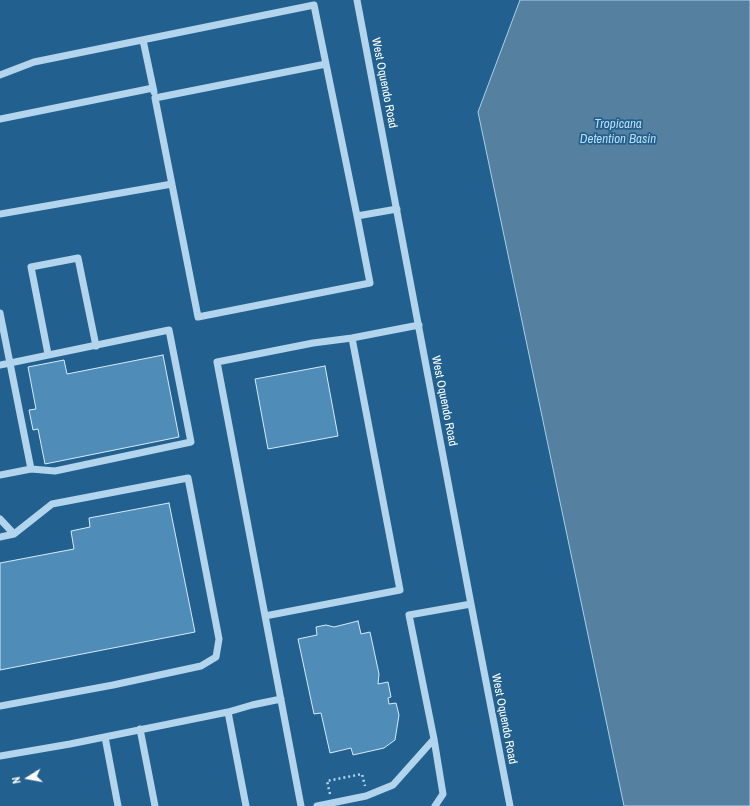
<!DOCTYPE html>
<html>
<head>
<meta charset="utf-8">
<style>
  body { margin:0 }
  #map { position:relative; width:750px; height:806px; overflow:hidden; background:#22618f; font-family:"Archivo Narrow",sans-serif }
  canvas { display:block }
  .north { position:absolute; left:8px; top:758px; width:40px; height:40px; -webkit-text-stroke:3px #22618f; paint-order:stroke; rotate:259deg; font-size:11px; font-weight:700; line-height:16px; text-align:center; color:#fff }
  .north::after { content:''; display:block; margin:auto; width:14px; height:18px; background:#fff; clip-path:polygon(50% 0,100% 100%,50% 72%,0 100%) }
</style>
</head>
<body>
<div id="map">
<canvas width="750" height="806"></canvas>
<div class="north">N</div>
</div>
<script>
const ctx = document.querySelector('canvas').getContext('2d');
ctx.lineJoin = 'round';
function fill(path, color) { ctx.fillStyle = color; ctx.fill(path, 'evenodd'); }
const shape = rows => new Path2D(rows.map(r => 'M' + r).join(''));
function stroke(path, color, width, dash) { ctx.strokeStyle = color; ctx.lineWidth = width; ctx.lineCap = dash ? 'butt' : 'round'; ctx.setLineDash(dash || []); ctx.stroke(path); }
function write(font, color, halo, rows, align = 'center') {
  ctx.font = font + ' "Archivo Narrow",sans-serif'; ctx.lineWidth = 3.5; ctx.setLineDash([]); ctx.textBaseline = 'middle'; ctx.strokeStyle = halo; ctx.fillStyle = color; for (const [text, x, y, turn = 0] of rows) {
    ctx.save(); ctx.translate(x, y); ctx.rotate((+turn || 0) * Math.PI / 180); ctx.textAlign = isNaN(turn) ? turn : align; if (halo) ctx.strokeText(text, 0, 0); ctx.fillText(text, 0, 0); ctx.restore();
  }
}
const water = shape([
  [520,0,750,0,750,806,624,806,478,112,520,0]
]);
const building = shape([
  [163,355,179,437,45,464,38,429,33,430,29,410,36,409,28,367,64,360,67,374,163,355],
  [325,366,338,436,268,449,255,379,325,366],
  [169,503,195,632,0,670,0,563,74,549,71,531,90,527,89,518,169,503],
  [358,621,361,634,370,632,379,674,378,684,388,682,391,697,388,698,389,704,396,703,399,715,395,740,384,748,353,755,351,748,330,753,321,713,314,714,298,639,317,635,316,627,326,625,334,627,358,621]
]);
const path = shape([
  [330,794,327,781,362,774,365,786]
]);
const minor = shape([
  [357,0,471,604,510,806],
  [143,40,154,92],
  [0,75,34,62,314,5,326,64],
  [0,119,153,88],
  [0,214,172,184],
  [357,216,326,64,155,98,198,317,370,283,357,216,397,209],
  [0,313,31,469,0,475],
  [48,354,31,267,78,258,96,346],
  [0,365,169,330,191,442,55,471,31,469],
  [0,519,14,534],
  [0,537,14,534,52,504,188,478,219,639,216,657,201,666,113,685,0,706],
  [265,616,400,590,352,338],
  [228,712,252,705,281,699],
  [140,729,155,806],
  [105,737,118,806],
  [0,756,70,744,228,712,246,806],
  [301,806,217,362,313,343,352,338,419,325],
  [317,806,366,796,393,785,434,739],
  [435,806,443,794,434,739,409,615,471,604]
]);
const streetNames = [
  ["West Oquendo Road",384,83,79],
  ["West Oquendo Road",444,401,79],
  ["West Oquendo Road",504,719,79]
];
const waterNames = [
  ["Tropicana",618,125],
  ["Detention Basin",618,140]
];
fill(water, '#55809f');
stroke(water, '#a6d1ed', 1);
fill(building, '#4f8cb8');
stroke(building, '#d8ebf9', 1);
stroke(path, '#b2d4ec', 2.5, [2, 3]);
stroke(minor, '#b2d4ec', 7);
write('12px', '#fff', '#22618f', streetNames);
write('italic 13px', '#bfdef3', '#22618f', waterNames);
</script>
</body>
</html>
